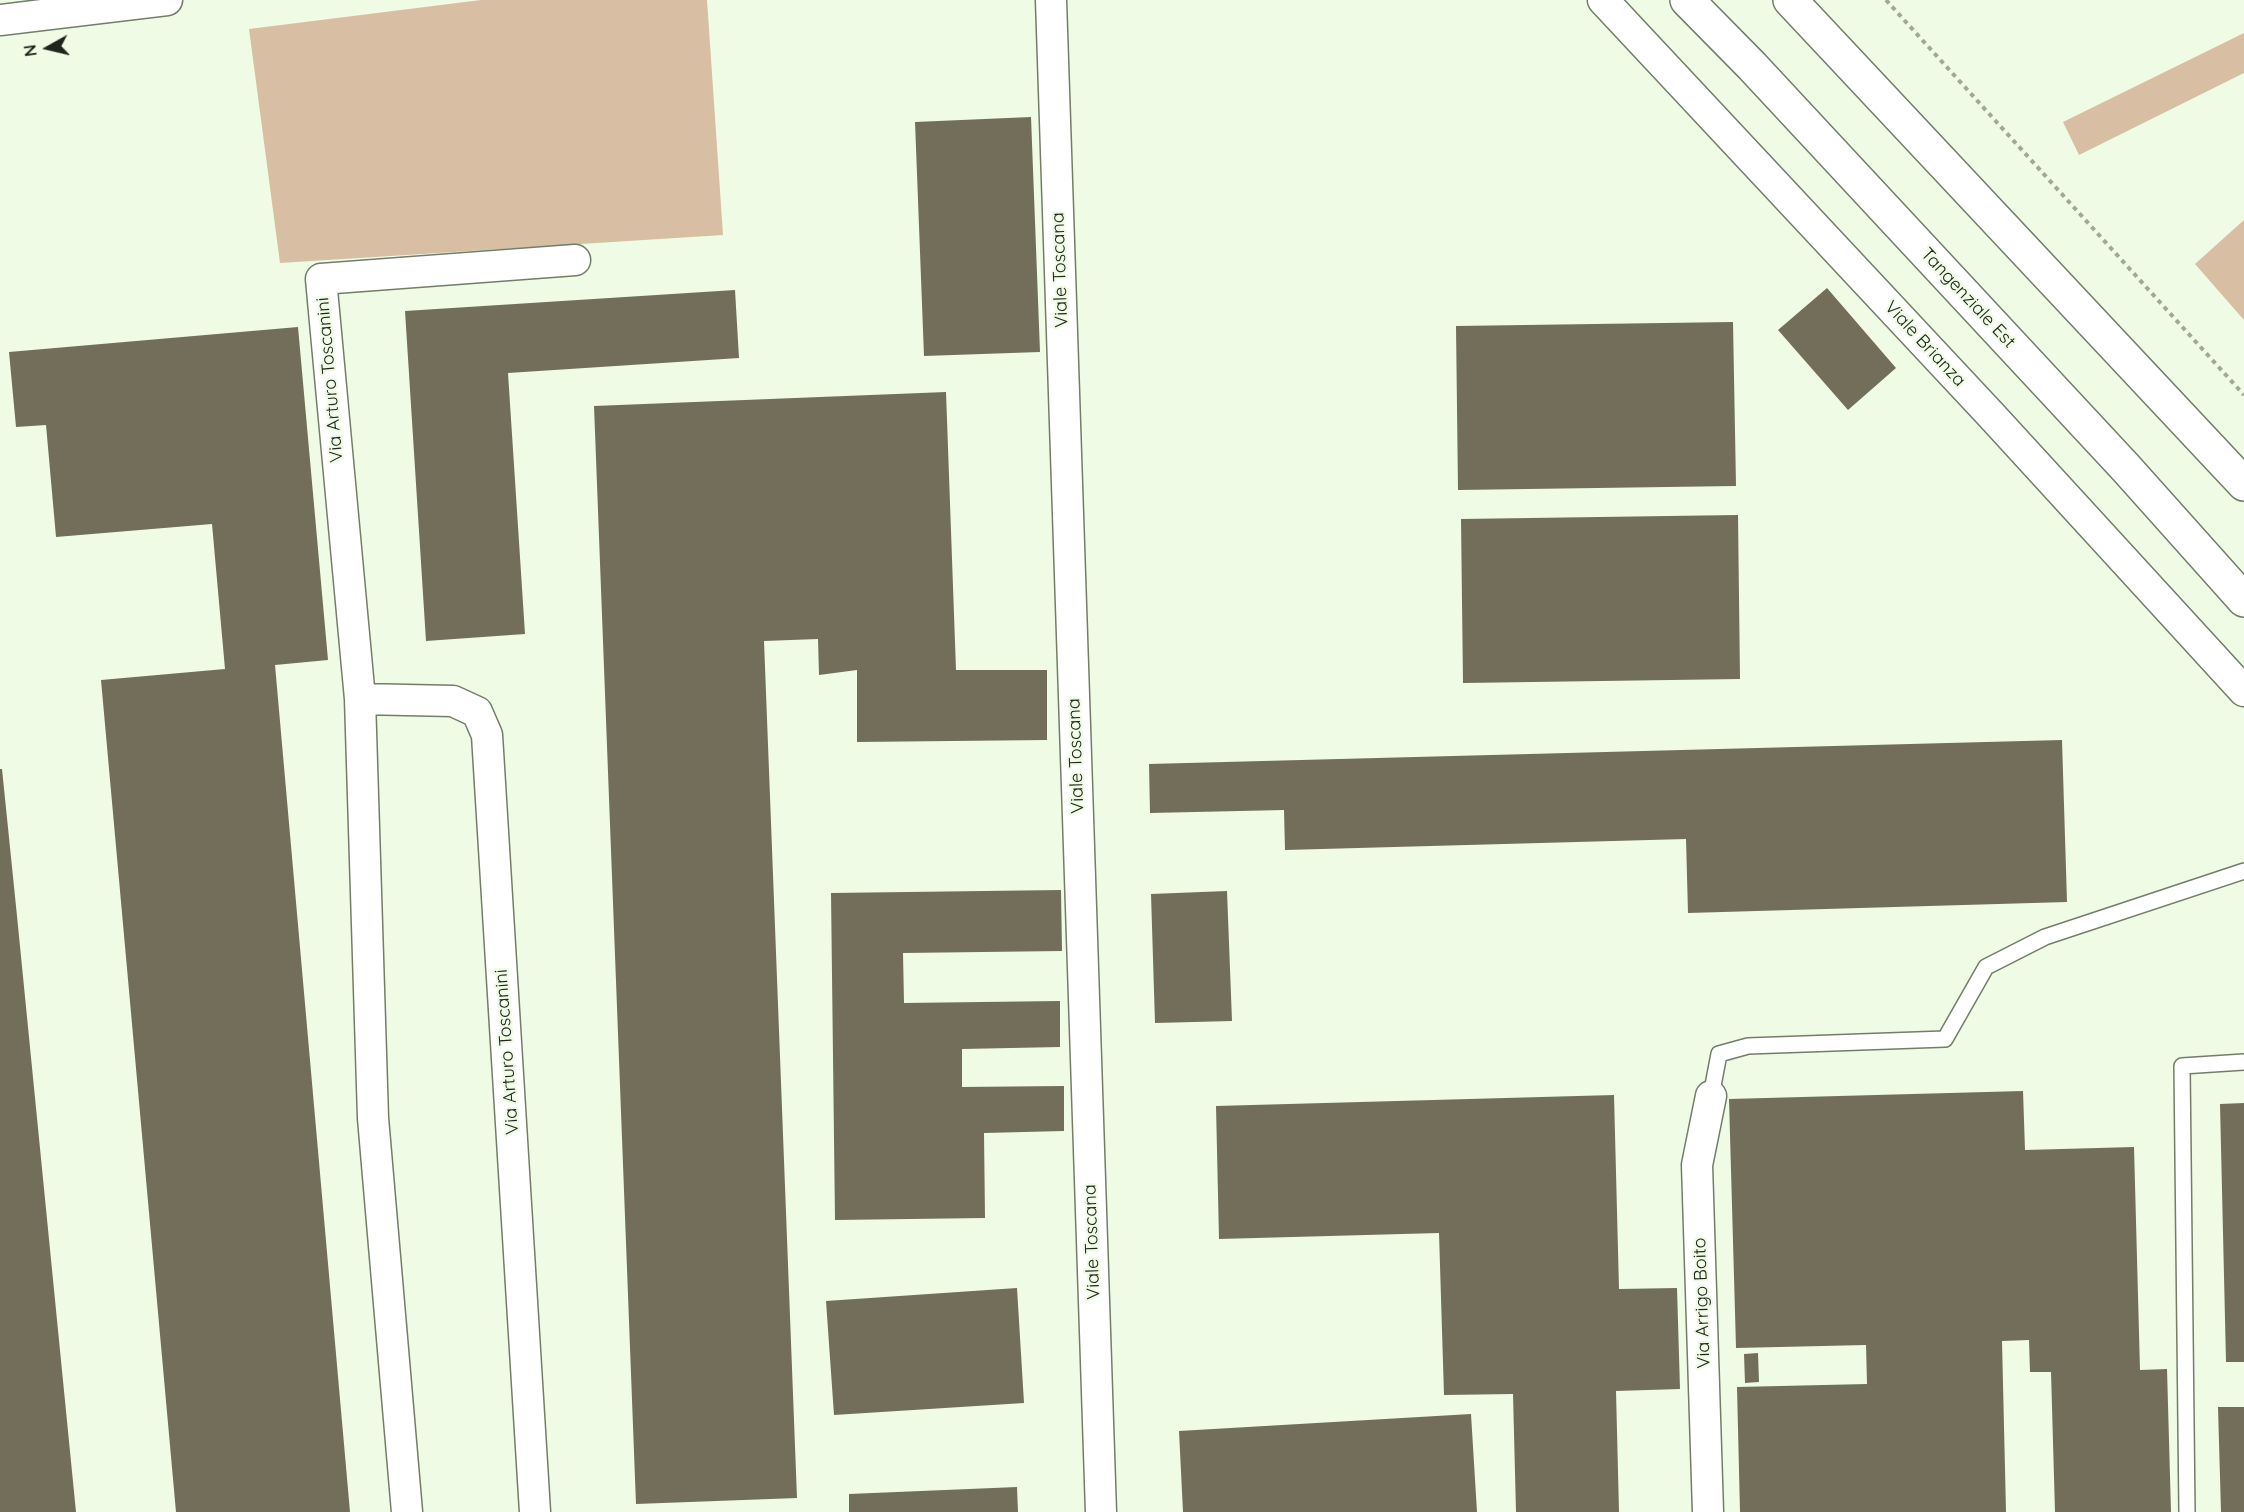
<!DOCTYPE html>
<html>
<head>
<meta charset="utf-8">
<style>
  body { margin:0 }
  #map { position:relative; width:2244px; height:1512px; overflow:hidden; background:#effbe5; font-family:Quicksand,sans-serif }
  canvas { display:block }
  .north { position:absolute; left:18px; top:18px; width:60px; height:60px; -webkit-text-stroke:4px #effbe5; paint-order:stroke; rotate:262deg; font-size:16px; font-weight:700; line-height:24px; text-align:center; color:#20241c }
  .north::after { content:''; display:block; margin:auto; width:21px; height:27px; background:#20241c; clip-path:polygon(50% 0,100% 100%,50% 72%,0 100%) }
</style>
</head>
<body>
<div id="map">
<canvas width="2244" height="1512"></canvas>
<div class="north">N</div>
</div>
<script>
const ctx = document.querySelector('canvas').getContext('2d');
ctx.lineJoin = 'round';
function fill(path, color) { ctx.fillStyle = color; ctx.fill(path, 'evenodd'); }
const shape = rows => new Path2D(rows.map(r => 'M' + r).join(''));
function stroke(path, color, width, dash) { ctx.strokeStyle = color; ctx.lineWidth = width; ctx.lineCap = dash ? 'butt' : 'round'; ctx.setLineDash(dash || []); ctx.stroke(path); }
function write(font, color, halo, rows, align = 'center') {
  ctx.font = font + ' Quicksand,sans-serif'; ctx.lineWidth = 4.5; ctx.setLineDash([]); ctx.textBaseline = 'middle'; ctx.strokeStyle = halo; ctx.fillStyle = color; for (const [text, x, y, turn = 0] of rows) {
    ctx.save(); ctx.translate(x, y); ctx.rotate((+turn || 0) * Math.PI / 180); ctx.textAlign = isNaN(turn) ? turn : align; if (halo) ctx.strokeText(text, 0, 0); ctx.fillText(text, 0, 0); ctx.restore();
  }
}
const green = shape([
  [481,0,707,0,723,235,280,263,249,29],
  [2244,33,2244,73,2079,155,2063,122],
  [2244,220,2244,320,2195,264]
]);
const building = shape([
  [1031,117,1040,352,924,356,915,122],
  [1827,288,1896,368,1848,410,1778,330],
  [735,290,739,358,508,373,525,634,426,641,405,311],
  [1733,322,1736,486,1458,490,1456,326],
  [298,327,328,660,275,665,350,1512,176,1512,101,680,225,669,212,524,56,537,46,425,16,427,9,352],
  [946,392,956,670,1047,670,1047,740,857,742,857,670,819,675,818,639,764,641,797,1498,636,1504,594,406],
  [1738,515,1740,679,1463,683,1461,519],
  [2062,740,2067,902,1688,913,1686,839,1285,850,1284,810,1150,813,1149,764],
  [0,769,2,769,17,916,76,1512,0,1512],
  [1061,890,1062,951,903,953,904,1003,1060,1001,1060,1047,962,1049,962,1087,1064,1086,1064,1131,984,1133,985,1218,835,1220,831,893],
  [1227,891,1232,1021,1155,1023,1151,894],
  [2023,1091,2025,1150,2134,1147,2140,1370,2167,1369,2171,1512,2055,1512,2051,1372,2030,1372,2029,1340,2002,1341,2006,1512,1740,1512,1737,1387,1867,1384,1866,1345,1736,1348,1729,1099],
  [1614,1095,1619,1289,1677,1288,1680,1389,1616,1391,1619,1512,1516,1512,1513,1394,1444,1395,1439,1233,1219,1239,1216,1106],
  [2244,1103,2244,1362,2226,1362,2220,1104],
  [1017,1288,1024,1403,834,1415,826,1301],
  [1758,1353,1759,1382,1745,1383,1744,1354],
  [2218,1407,2244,1407,2244,1512,2221,1512],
  [1471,1414,1477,1512,1183,1512,1179,1431],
  [1017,1487,1018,1512,849,1512,849,1494]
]);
const path = shape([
  [1886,0,2244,395]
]);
const service = shape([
  [1711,1096,1719,1054,1748,1046,1945,1039,1986,967,2045,937,2244,871],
  [2187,1512,2182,1066,2244,1062]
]);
const minor = shape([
  [1051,0,1101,1512],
  [1603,0,1992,416,2244,691],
  [0,20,167,0],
  [360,699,453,701,477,712,487,735,535,1512],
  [407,1512,373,1118,360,699,321,279,575,260],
  [1708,1512,1697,1165,1711,1096]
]);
const motorway = shape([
  [1687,0,1752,66,2126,468,2244,600],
  [1790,0,2244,484]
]);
const streetNames = [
  ["Viale Toscana",1060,270,-92],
  ["Tangenziale Est",1968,298,47],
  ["Viale Brianza",1925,344,47],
  ["Via Arturo Toscanini",330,380,-95],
  ["Viale Toscana",1076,756,-92],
  ["Via Arturo Toscanini",507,1052,-94],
  ["Viale Toscana",1092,1242,-92],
  ["Via Arrigo Boito",1702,1303,-92]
];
fill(green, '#d8bea3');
fill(building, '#726e5a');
stroke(service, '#737d6a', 18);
stroke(minor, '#737d6a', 33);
stroke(motorway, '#737d6a', 36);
stroke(path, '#a0a998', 4, [4.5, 4.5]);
stroke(service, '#fff', 15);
stroke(minor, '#fff', 30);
stroke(motorway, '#fff', 33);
write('18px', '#20241c', '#effbe5', streetNames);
</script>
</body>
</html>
